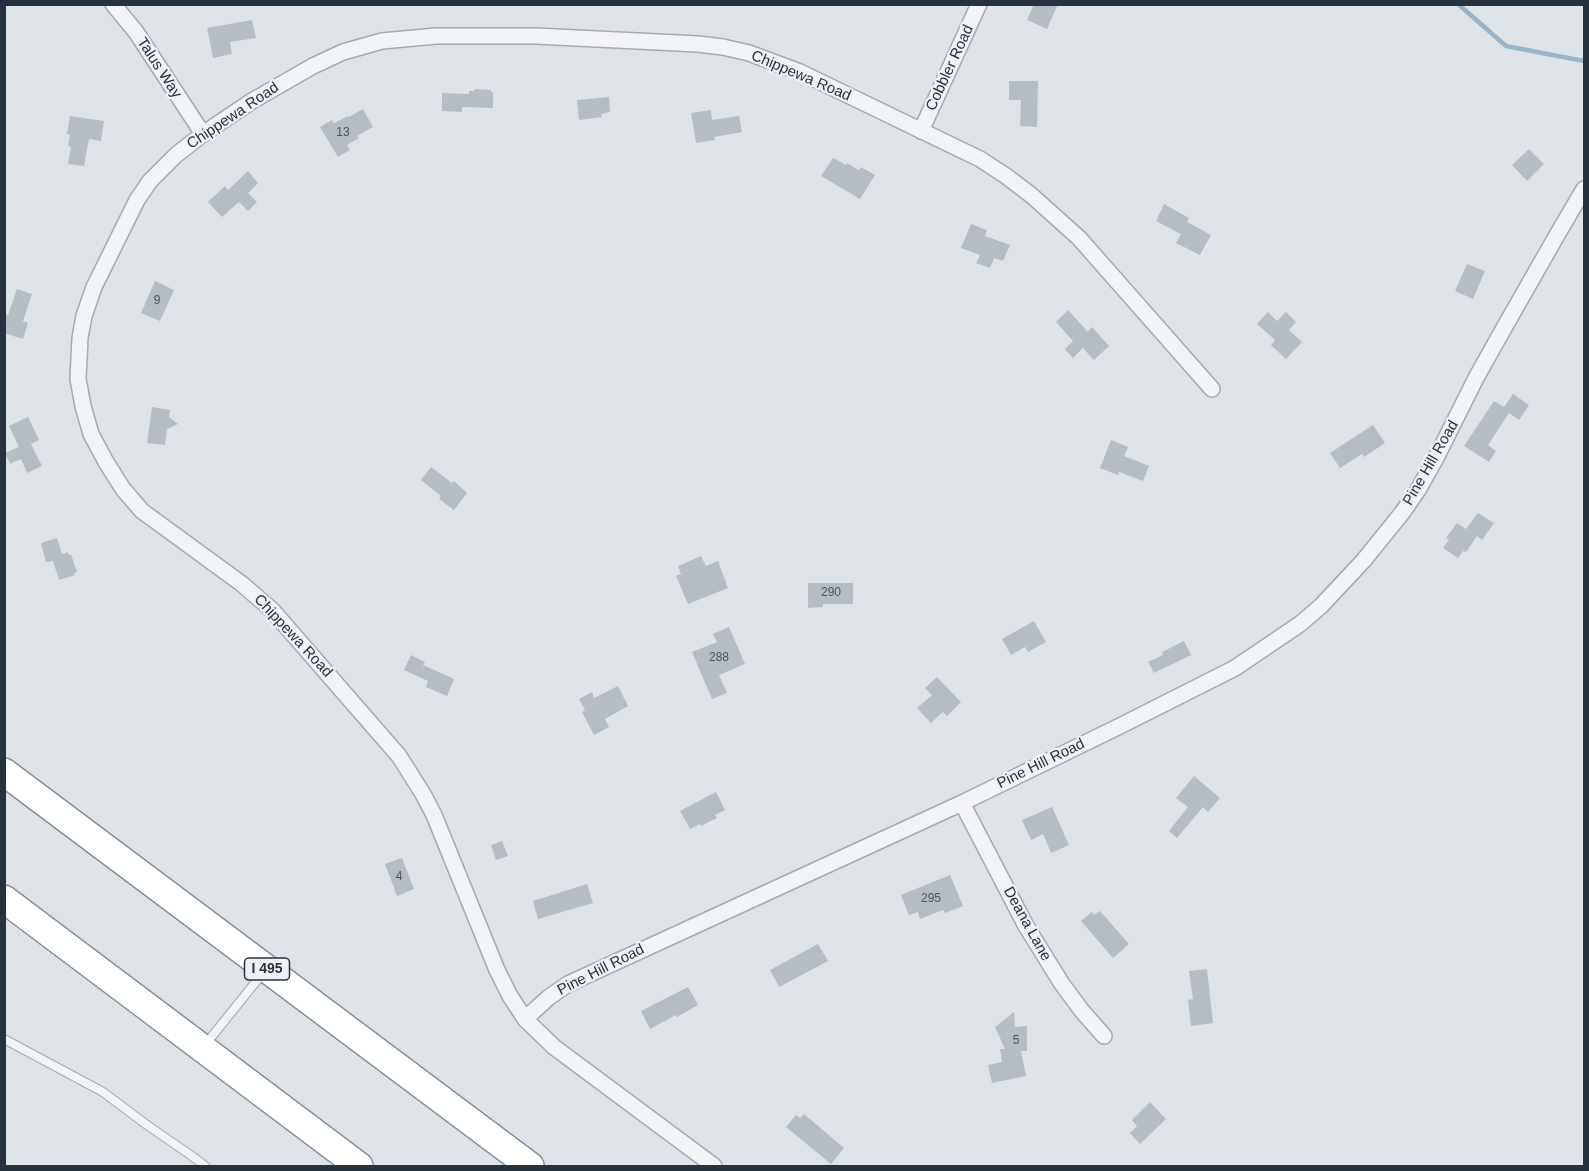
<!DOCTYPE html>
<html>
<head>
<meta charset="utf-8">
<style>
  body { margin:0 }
  #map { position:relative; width:1589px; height:1171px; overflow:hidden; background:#dee3e8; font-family:Helvetica,sans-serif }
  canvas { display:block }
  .frame { position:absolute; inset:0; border:6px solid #27323e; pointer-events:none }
</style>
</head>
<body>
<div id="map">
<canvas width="1589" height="1171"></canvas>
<div class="frame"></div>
</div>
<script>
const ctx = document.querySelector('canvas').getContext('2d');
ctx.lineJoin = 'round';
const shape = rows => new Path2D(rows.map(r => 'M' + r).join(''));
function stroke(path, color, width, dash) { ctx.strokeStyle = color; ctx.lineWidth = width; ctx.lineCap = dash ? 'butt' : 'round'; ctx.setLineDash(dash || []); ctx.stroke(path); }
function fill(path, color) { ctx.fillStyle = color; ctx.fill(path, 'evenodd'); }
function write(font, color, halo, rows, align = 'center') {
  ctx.font = font + ' Helvetica,sans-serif'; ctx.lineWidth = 4.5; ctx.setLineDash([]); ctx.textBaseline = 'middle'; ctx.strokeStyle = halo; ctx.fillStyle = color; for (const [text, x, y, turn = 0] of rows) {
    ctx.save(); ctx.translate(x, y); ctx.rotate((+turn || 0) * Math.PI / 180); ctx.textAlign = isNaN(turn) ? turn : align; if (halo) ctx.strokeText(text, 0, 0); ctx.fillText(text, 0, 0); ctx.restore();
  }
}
const stream = shape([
  [1458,4,1506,46,1584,61]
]);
const building = shape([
  [1034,4,1058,4,1047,29,1027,20],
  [252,20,256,38,230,42,232,54,213,58,207,28],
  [1009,81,1038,81,1037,127,1020,126,1021,100,1009,100],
  [474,89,491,90,491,92,493,92,493,108,462,107,462,112,442,111,442,93,469,94,469,91,474,91],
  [609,97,610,112,601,114,602,117,579,120,577,100],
  [363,109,373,127,357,136,359,138,347,145,350,150,338,157,320,127,332,120,334,123,348,116,349,117],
  [711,110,712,120,739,116,742,132,714,137,715,140,696,143,691,113],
  [70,116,104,121,101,141,89,139,84,166,68,164,71,147,68,146,70,135,67,134],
  [1529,149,1544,164,1527,181,1512,165],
  [833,158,846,165,847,163,859,170,861,167,875,175,860,199,821,176],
  [248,171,258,183,248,193,257,202,248,211,239,202,222,217,208,202,225,186,228,190],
  [1164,204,1189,218,1187,222,1211,235,1200,255,1176,243,1181,234,1156,221],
  [971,224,987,230,985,236,1010,245,1003,261,994,258,990,268,976,263,980,255,961,248],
  [1467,264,1485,271,1473,299,1455,291],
  [155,281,174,290,160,321,141,313],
  [17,289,32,294,23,321,28,323,23,339,4,333,4,314,8,315],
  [1068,310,1088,332,1092,327,1109,346,1094,360,1083,348,1073,358,1065,349,1073,341,1056,322],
  [1268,312,1277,321,1286,312,1296,322,1289,330,1302,342,1286,359,1271,345,1275,340,1257,324],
  [1513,394,1529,405,1519,420,1509,413,1488,445,1496,451,1489,462,1464,446,1494,401,1504,407],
  [152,407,170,410,169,417,178,424,167,429,165,445,147,443],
  [28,417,39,440,31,444,42,466,27,473,21,459,10,464,5,453,19,447,9,426],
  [1373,425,1385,443,1364,457,1362,454,1340,468,1330,453],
  [1111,440,1128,447,1124,456,1149,466,1143,481,1119,472,1118,475,1100,468],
  [431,467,452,483,454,481,467,493,454,510,439,499,441,496,421,480],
  [1478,513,1494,523,1482,540,1477,536,1466,552,1463,551,1458,558,1443,548,1449,540,1446,538,1457,523,1466,529],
  [57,538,62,554,68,552,69,555,71,554,77,572,74,573,75,575,59,580,53,561,46,562,41,543],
  [701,556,706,566,718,561,728,588,688,604,676,576,681,574,678,566],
  [808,583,853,583,853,604,823,604,823,607,808,608],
  [1034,621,1046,642,1028,652,1025,647,1011,655,1002,639],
  [729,627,745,664,719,675,727,693,712,699,692,652,717,642,713,634],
  [1184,641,1191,655,1154,673,1148,662,1163,655,1162,652],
  [411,655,425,662,423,665,454,679,447,696,426,687,428,681,404,670],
  [937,677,961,702,947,716,943,712,931,723,917,708,932,695,925,688],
  [618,686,628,706,605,719,609,727,594,735,582,712,585,710,579,699,592,692,594,698],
  [1194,776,1220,798,1208,812,1203,807,1177,838,1169,831,1188,807,1176,798],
  [716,792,725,810,715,815,717,818,701,826,700,824,690,829,680,811],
  [1052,807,1069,845,1051,853,1043,834,1031,840,1022,820],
  [502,841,508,856,496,860,491,845],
  [402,858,414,889,397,896,385,864],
  [950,875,963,906,945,913,943,910,920,919,918,912,909,915,901,895],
  [587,884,593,903,538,919,533,901],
  [1100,911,1129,944,1113,958,1081,921,1092,912,1094,915],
  [818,944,828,961,779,987,770,970],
  [1207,969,1213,1023,1191,1026,1188,1000,1193,999,1189,971],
  [688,987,698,1005,677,1017,676,1015,650,1029,641,1011],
  [1014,1012,1015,1027,1027,1026,1027,1051,1021,1051,1026,1076,992,1083,988,1065,1002,1062,1000,1049,1005,1049,995,1027],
  [1150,1102,1166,1119,1140,1144,1130,1133,1137,1126,1132,1120],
  [804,1114,844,1148,831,1164,786,1127,796,1115,800,1118]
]);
const lane = shape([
  [4,1039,103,1092,147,1125,192,1156,205,1166],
  [205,1045,263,973]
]);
const street = shape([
  [113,4,136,32,203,134],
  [921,131,979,4],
  [962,803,1026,926,1062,984,1082,1011,1104,1036],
  [525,1019,510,996,497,970,434,815,423,794,399,756,272,610,242,584,142,511,123,489,106,462,91,434,83,406,78,379,80,338,84,316,94,287,137,200,150,181,176,155,203,134,252,101,313,66,343,52,382,41,436,36,536,36,698,44,723,47,749,53,800,72,980,159,1006,176,1031,195,1079,238,1212,389],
  [714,1166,554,1047,525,1019,548,998,568,984,962,803,1120,726,1235,668,1300,624,1321,606,1364,560,1402,513,1418,490,1436,458,1476,378,1504,328,1557,235,1584,189]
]);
const highway = shape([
  [4,772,530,1166],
  [4,899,359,1166]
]);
const numberNames = [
  ["13",343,133],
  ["9",157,301],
  ["290",831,593],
  ["288",719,658],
  ["4",399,877],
  ["295",931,899],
  ["5",1016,1041]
];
const shields = [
  [267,969,45]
];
const shieldNames = [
  ["I 495",267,969]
];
const streetNames = [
  ["Talus Way",159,68,57],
  ["Cobbler Road",950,68,-65],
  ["Chippewa Road",801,76,23],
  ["Chippewa Road",233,116,-34],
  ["Pine Hill Road",1431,463,-60],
  ["Chippewa Road",293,636,47],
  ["Pine Hill Road",1041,764,-26],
  ["Deana Lane",1027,924,61],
  ["Pine Hill Road",601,970,-27]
];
stroke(stream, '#98b4c8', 4.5);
fill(building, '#b5bcc4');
stroke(lane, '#a3aab2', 10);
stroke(street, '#a3aab2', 18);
stroke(highway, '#85919e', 30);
stroke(lane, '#f1f3f6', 8);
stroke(street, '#f1f3f6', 15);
stroke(highway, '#fff', 27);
write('12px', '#4a5460', null, numberNames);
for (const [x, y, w] of shields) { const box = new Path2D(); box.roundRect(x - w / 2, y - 11, w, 22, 4.5); ctx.fillStyle = '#edf1f5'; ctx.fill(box); stroke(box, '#27323e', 1.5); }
write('bold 14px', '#27323e', null, shieldNames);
write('15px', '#27323e', '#edf1f5', streetNames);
</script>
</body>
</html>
